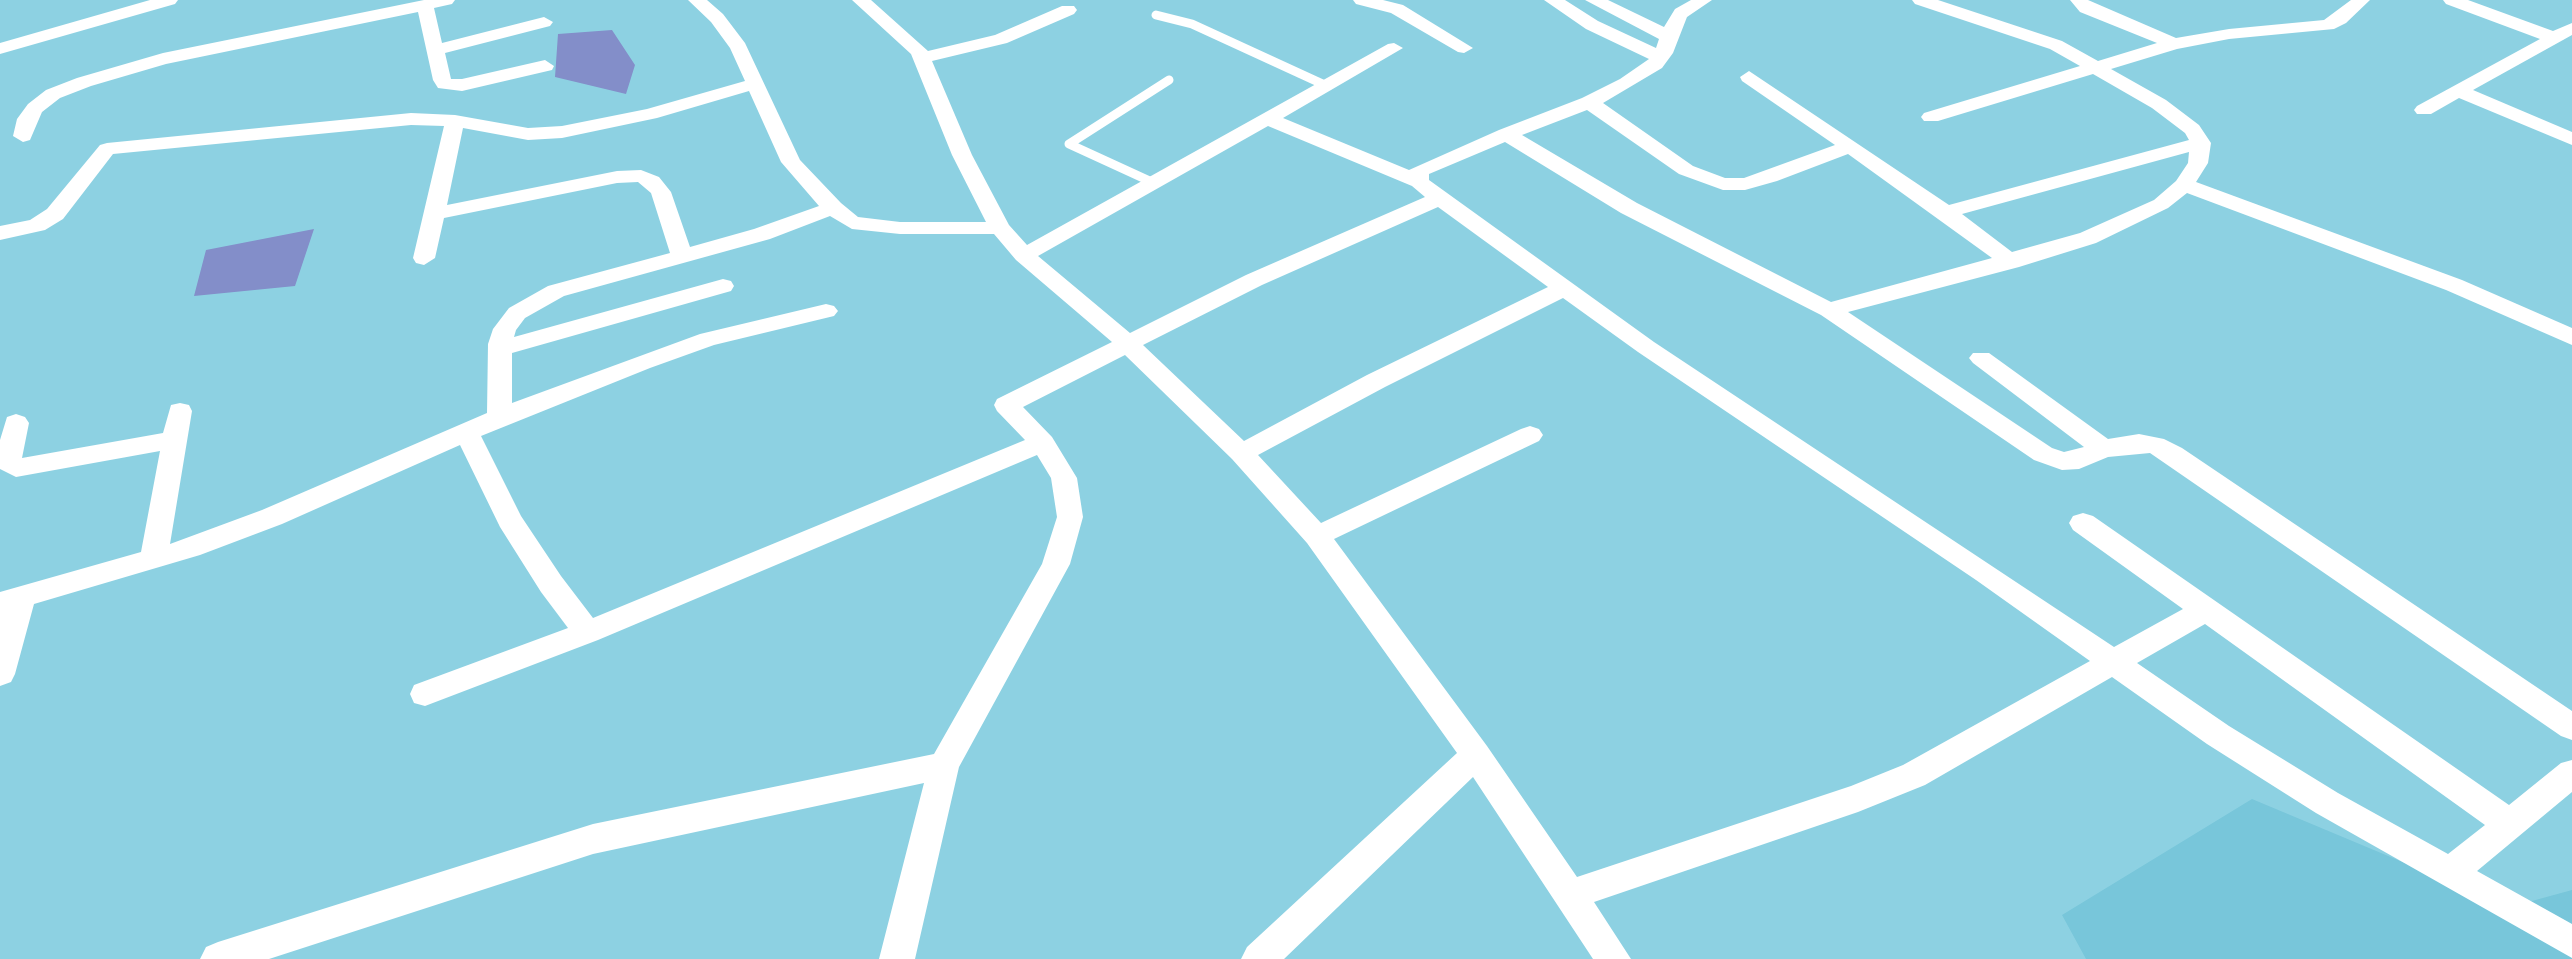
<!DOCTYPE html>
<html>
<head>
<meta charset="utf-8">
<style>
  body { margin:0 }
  canvas { display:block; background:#8dd1e2 }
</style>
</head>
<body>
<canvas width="2572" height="959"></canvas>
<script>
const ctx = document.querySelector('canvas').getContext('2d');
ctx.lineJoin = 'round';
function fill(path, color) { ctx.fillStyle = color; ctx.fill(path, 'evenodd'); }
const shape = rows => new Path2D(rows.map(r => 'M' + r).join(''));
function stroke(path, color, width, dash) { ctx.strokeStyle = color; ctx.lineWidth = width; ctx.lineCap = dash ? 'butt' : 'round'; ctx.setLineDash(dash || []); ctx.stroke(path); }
const built = shape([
  [2252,799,2510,907,2572,890,2572,959,2086,959,2062,915]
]);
const water = shape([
  [612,30,635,65,626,94,555,77,558,34],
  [314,229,295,286,194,296,206,250]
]);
const service = shape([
  [1156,15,1192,24,1327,86],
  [1154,183,1069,144,1169,80]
]);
const minor = shape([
  [150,0,178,0,175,4,0,54,0,43,150,0],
  [424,0,455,0,452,4,434,8,442,43,544,17,553,22,550,26,445,53,451,79,462,79,545,60,554,66,552,70,462,91,438,88,433,80,418,12,166,64,91,86,60,98,42,112,30,140,23,142,13,136,17,119,28,104,46,90,77,78,163,53,424,0],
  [688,0,707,0,723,14,745,43,800,160,841,203,858,217,900,222,986,222,952,155,911,54,852,0,871,0,928,51,995,35,1062,6,1074,6,1077,10,1074,14,1007,43,932,61,972,155,1009,225,1027,245,1388,44,1394,43,1403,48,1283,118,1409,170,1499,130,1582,98,1620,79,1649,59,1586,29,1544,0,1565,0,1598,21,1656,48,1659,39,1585,0,1608,0,1664,27,1675,9,1691,0,1712,0,1687,17,1673,53,1662,68,1603,103,1693,166,1725,178,1744,178,1835,145,1742,81,1740,77,1749,71,1949,205,2189,140,2185,133,2152,108,2093,74,1938,121,1924,121,1921,117,1924,113,2080,66,2050,49,1915,4,1912,0,1938,0,2062,41,2098,61,2157,43,2080,12,2070,0,2088,0,2176,38,2229,29,2324,20,2351,0,2370,0,2346,23,2334,29,2229,39,2177,49,2111,69,2166,100,2199,125,2211,143,2208,163,2196,182,2462,280,2572,328,2572,345,2446,290,2187,193,2168,208,2096,243,2019,267,1848,312,2052,448,2064,452,2084,447,1973,363,1969,358,1973,353,1989,353,2108,439,2139,434,2164,439,2182,448,2572,711,2572,740,2561,736,2150,453,2108,457,2079,469,2062,470,2034,460,1821,315,1621,213,1505,142,1429,174,1429,180,1654,342,2114,647,2183,609,2073,530,2069,523,2073,516,2083,513,2093,516,2509,805,2561,763,2572,760,2572,792,2477,871,2572,924,2572,958,2316,813,2207,744,2112,677,1925,785,1858,812,1594,902,1631,959,1593,959,1473,777,1284,959,1241,959,1247,947,1457,753,1307,543,1232,459,1125,355,1023,407,1052,437,1077,478,1083,517,1070,564,959,767,915,959,879,959,924,783,593,854,269,959,200,959,206,947,218,942,593,824,934,754,1042,564,1057,517,1051,478,1037,455,598,640,425,706,414,703,410,694,414,685,568,628,541,592,500,527,460,445,282,524,200,555,34,604,15,674,11,682,0,686,0,592,141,552,160,451,16,477,0,469,0,440,7,417,16,414,25,417,29,423,22,458,163,433,171,405,180,403,189,405,192,411,170,544,262,510,487,413,488,344,493,329,509,308,548,286,670,253,651,193,638,182,617,183,444,218,435,258,424,265,416,263,413,258,444,126,411,125,113,154,63,219,45,230,0,240,0,226,30,220,47,209,100,145,107,143,411,113,455,115,528,128,562,126,647,109,745,81,730,48,711,22,688,0],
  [749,91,781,162,819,206,754,229,690,247,671,192,659,177,641,170,617,171,447,205,463,128,528,140,562,138,657,118,749,91],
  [1587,110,1679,174,1723,190,1745,190,1777,181,1848,154,1992,258,1831,302,1637,203,1522,135,1587,110],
  [1268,126,1412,186,1425,197,1246,275,1130,333,1038,256,1268,126],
  [2189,152,2188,163,2176,181,2154,200,2080,233,2012,252,1962,214,2189,152],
  [1438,207,1548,287,1367,375,1244,441,1143,345,1262,285,1438,207],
  [830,216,852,229,900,234,994,234,1016,260,1112,342,997,399,994,405,997,411,1025,440,593,618,561,576,521,516,481,436,650,368,714,345,834,316,838,311,834,306,826,304,700,334,512,403,512,353,731,291,734,286,731,281,723,279,514,337,516,330,525,318,564,296,770,239,830,216],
  [1563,298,1638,352,1976,580,2090,661,1903,765,1851,786,1577,877,1487,746,1334,539,1539,441,1543,435,1539,429,1530,426,1521,429,1321,523,1258,455,1385,387,1563,298],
  [2205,624,2485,825,2448,854,2338,793,2229,726,2137,663,2205,624],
  [1353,0,1383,0,1403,5,1473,48,1464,53,1458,52,1391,13,1356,4,1353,0],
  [2443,0,2468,0,2553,31,2572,23,2572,35,2473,90,2572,132,2572,145,2459,98,2431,114,2417,114,2414,110,2417,106,2540,39,2446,4,2443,0]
]);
fill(built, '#78c6da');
fill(water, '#838ec9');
stroke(service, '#fff', 9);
fill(minor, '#fff');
</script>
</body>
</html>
